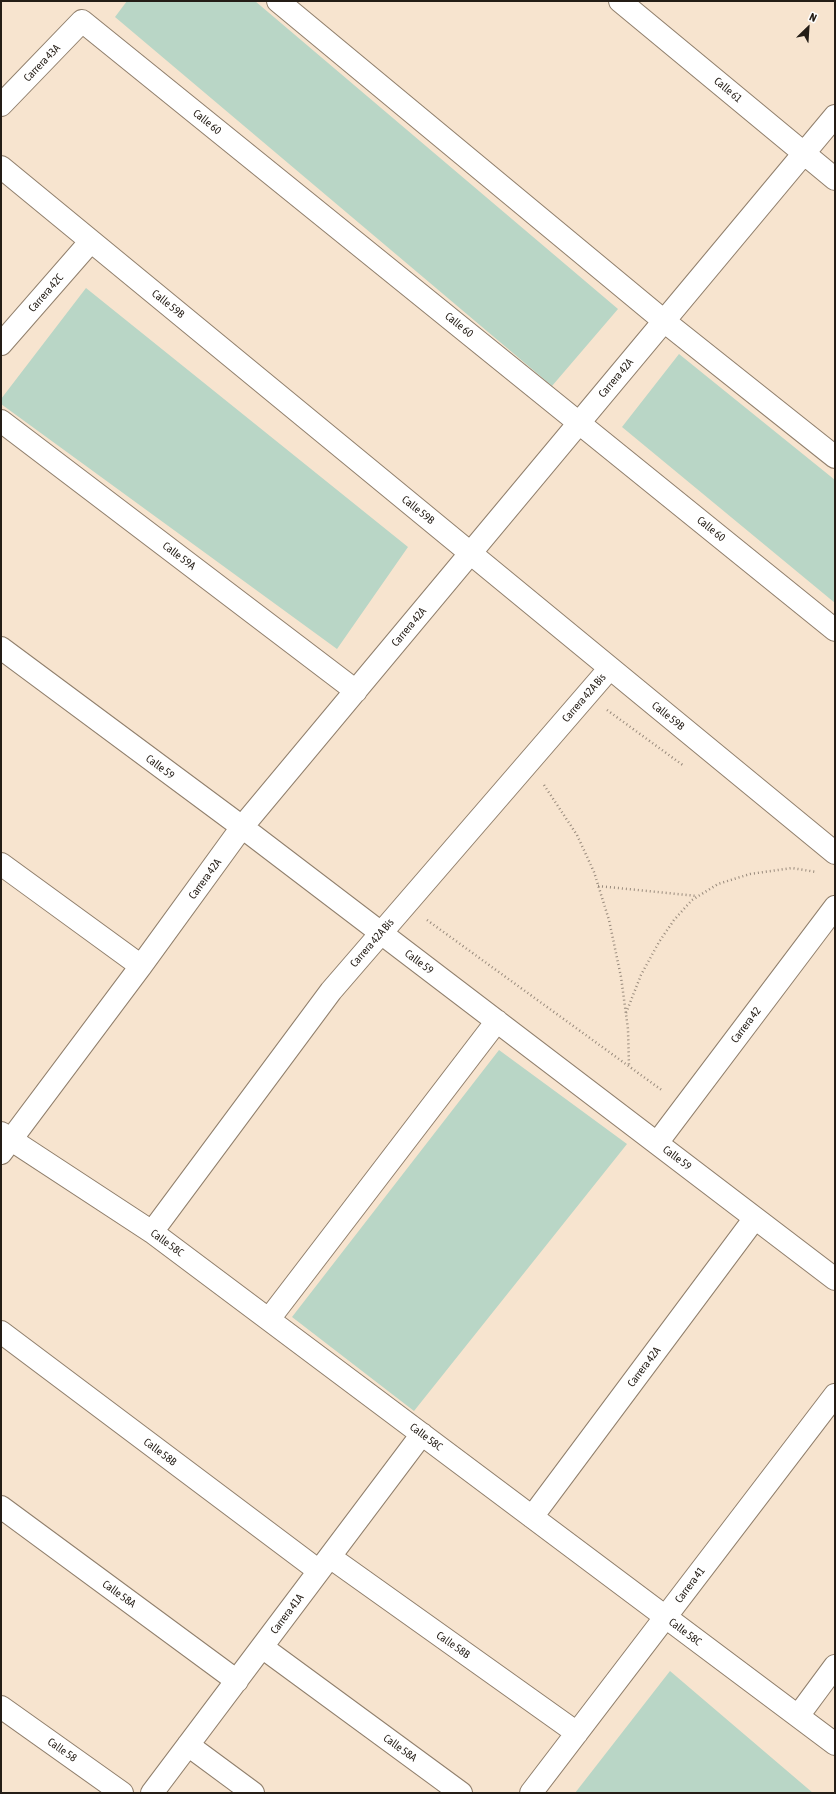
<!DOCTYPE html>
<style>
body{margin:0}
#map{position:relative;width:836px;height:1794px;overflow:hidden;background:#f7e4cf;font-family:"Asap Condensed",sans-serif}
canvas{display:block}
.frame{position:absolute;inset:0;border:2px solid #241d16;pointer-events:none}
.north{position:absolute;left:788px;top:8px;width:40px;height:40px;-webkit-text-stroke:3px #fff;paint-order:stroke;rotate:25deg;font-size:11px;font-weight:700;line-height:16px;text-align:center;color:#241d16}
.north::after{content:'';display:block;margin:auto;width:14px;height:18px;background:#241d16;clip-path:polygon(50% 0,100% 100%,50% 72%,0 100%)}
</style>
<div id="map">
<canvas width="836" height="1794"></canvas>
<div class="frame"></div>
<div class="north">N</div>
</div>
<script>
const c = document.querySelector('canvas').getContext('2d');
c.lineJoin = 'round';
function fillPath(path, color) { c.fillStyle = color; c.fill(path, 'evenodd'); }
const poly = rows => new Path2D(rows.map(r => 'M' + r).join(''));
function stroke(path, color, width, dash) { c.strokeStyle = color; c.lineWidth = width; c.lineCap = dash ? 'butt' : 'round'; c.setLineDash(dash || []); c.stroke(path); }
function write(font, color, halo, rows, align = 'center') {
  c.font = font + ' "Asap Condensed",sans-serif'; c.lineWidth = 4; c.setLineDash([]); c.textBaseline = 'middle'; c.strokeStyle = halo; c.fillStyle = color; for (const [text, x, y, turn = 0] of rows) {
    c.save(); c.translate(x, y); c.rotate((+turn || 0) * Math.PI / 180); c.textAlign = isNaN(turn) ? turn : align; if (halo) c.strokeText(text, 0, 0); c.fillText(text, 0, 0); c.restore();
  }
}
const green = poly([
 [127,1,255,1,618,309,552,386,115,17],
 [86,288,408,547,337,649,1,404,1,399],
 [679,354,835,480,835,603,622,427],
 [499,1050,627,1144,414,1411,292,1317],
 [670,1671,813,1793,575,1793]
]);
const path = poly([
 [607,710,684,766],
 [544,785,577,835,594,872,609,920,621,977,628,1029,629,1066],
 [598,886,697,896],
 [427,920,663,1091],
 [626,1013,641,975,659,942,674,920,692,900,718,884,750,874,792,868,816,872]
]);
const minor = poly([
 [278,1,664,321,835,457],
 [620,1,835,179],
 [1,105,82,21,835,630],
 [1,167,835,853],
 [1,344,91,241],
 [1,421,356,691],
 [1,648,242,827,835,1279],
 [1,864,141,966],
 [1,1133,152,1232,835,1744],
 [657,1143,835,907],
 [1,1153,141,966,242,827,835,116],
 [152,1232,331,991,610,668],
 [269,1319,497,1021],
 [1,1332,319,1571],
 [1,1507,237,1681],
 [532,1517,755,1218],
 [330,1557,577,1733],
 [262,1647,461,1793],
 [1,1707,122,1793],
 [798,1716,835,1666],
 [188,1745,253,1793],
 [152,1793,422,1434],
 [531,1793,835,1395]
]);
const streetNames = [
 ["Carrera 43A",42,63,-46],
 ["Calle 61",728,90,40],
 ["Calle 60",207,122,39],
 ["Carrera 42C",46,293,-49],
 ["Calle 59B",168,304,39],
 ["Calle 60",459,325,39],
 ["Carrera 42A",616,378,-50],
 ["Calle 59B",418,510,39],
 ["Calle 60",711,529,39],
 ["Calle 59A",179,556,37],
 ["Carrera 42A",409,627,-50],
 ["Carrera 42A Bis",584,698,-49],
 ["Calle 59B",668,716,39],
 ["Calle 59",160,767,37],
 ["Carrera 42A",205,879,-54],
 ["Carrera 42A Bis",372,943,-49],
 ["Calle 59",419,962,37],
 ["Carrera 42",746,1025,-53],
 ["Calle 59",677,1158,37],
 ["Calle 58C",167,1243,36],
 ["Carrera 42A",644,1367,-53],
 ["Calle 58C",426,1437,37],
 ["Calle 58B",160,1452,37],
 ["Carrera 41",690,1585,-53],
 ["Calle 58A",119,1594,36],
 ["Carrera 41A",287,1614,-53],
 ["Calle 58C",685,1632,37],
 ["Calle 58B",453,1645,35],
 ["Calle 58A",400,1748,36],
 ["Calle 58",62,1750,35]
];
fillPath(green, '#b9d6c6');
stroke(minor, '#907f6c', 24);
stroke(path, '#988a7c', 2.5, [1, 3]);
stroke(minor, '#fff', 22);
write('11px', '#241d16', '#fff', streetNames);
</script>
